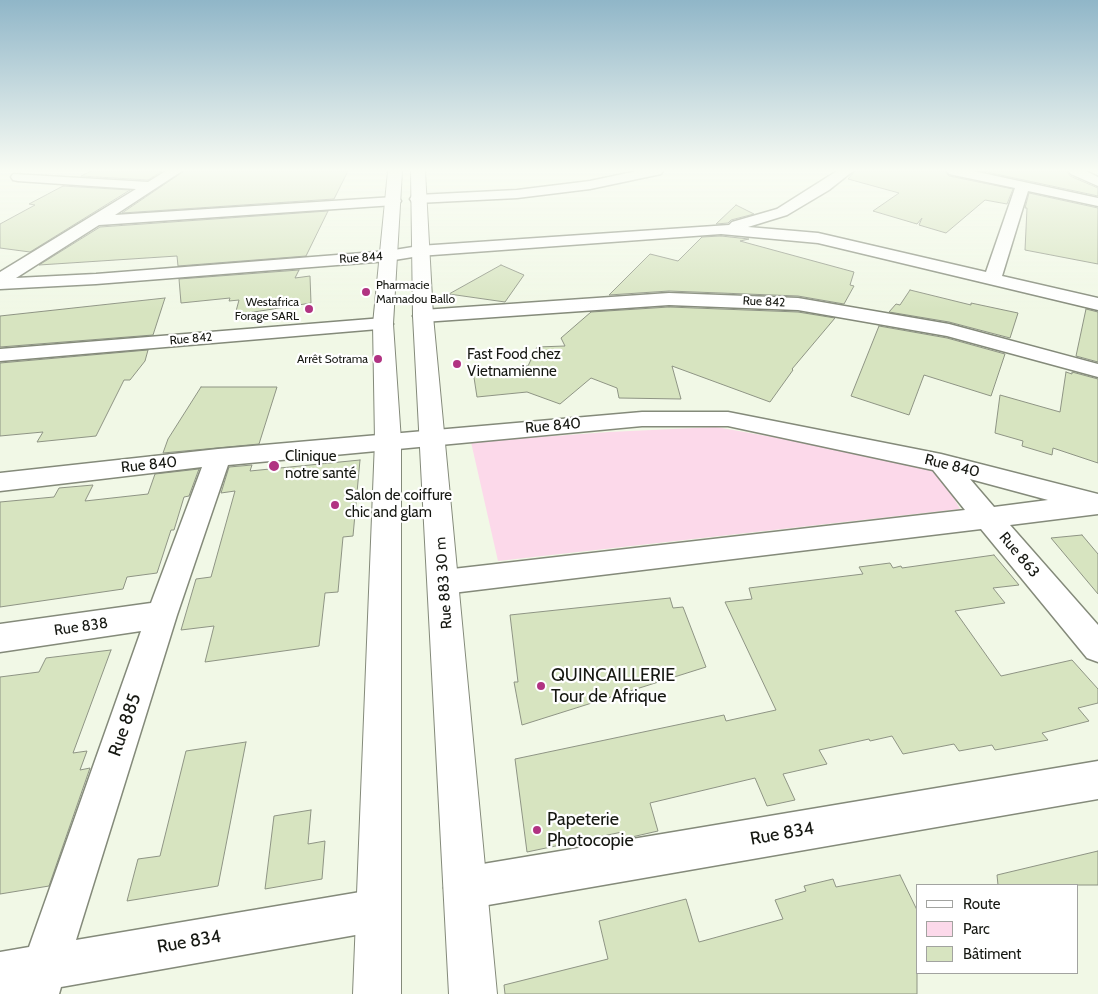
<!DOCTYPE html>
<meta charset="utf-8">
<style>
body{margin:0}
#map{position:relative;width:1098px;height:994px;overflow:hidden;background:#f1f8e6;font-family:Cabin,sans-serif}
canvas{display:block}
.legend{position:absolute;left:916px;top:884px;width:162px;height:90px;box-sizing:border-box;background:#fff;border:1px solid #a2a3a0;margin:0;padding:6px 9px;list-style:none;font-size:15px;color:#161812}
.legend li{display:flex;align-items:center;gap:10px;height:25px}
.legend b{width:25px;border:1px solid #a2a3a0}
</style>
<div id="map">
<canvas width="1098" height="994"></canvas>
<ul class="legend">
<li><b style="height:6px;background:#fff"></b>Route</li>
<li><b style="height:14px;background:#fcd9ea"></b>Parc</li>
<li><b style="height:14px;background:#d7e4c0"></b>Bâtiment</li>
</ul>
</div>
<script>
const c = document.querySelector('canvas').getContext('2d');
c.lineJoin = 'round';
function fillPath(path, color) { c.fillStyle = color; c.fill(path, 'evenodd'); }
const poly = rows => new Path2D(rows.map(r => 'M' + r).join(''));
function stroke(path, color, width, dash) { c.strokeStyle = color; c.lineWidth = width; c.lineCap = dash ? 'butt' : 'round'; c.setLineDash(dash || []); c.stroke(path); }
function write(font, color, halo, rows, align = 'center') {
  c.font = font + ' Cabin,sans-serif'; c.lineWidth = 4.5; c.setLineDash([]); c.textBaseline = 'middle'; c.strokeStyle = halo; c.fillStyle = color; for (const [text, x, y, turn = 0] of rows) {
    c.save(); c.translate(x, y); c.rotate((+turn || 0) * Math.PI / 180); c.textAlign = isNaN(turn) ? turn : align; if (halo) c.strokeText(text, 0, 0); c.fillText(text, 0, 0); c.restore();
  }
}
const green = poly([
 [716,427,936,466,960,509,498,561,471,442,609,432]
]);
const building = poly([
 [91,171,162,171,148,180,81,176,91,171],
 [184,171,348,171,334,199,122,213,184,171],
 [855,171,945,171,949,176,1013,189,1007,204,985,200,946,233,919,225,922,218,917,224,873,211,899,193,848,179,855,171],
 [982,171,1067,171,1070,176,1098,188,1098,196,982,171],
 [63,186,130,190,30,252,0,248,0,224,35,205,29,204,63,186],
 [1029,193,1098,208,1098,264,1025,250,1027,208,1025,208,1029,193],
 [736,205,754,214,731,220,728,223,716,224,736,205],
 [328,211,306,256,178,266,177,256,39,265,100,227,328,211],
 [721,236,749,239,740,241,854,272,850,285,854,286,844,304,798,296,669,291,609,295,650,254,678,261,702,237,721,236],
 [501,265,524,275,505,302,449,294,501,265],
 [299,270,295,278,310,276,311,303,235,315,239,300,229,301,230,298,181,303,179,279,299,270],
 [910,290,971,305,971,303,1018,313,1010,338,949,322,889,312,896,304,900,305,910,290],
 [165,298,153,335,0,347,0,316,165,298],
 [669,307,798,312,835,318,792,369,793,370,770,402,672,366,681,399,619,398,617,388,591,378,560,404,527,392,477,397,473,371,528,366,537,347,565,346,561,338,591,312,669,307],
 [1086,309,1098,312,1098,362,1076,356,1086,309],
 [879,326,947,338,1005,354,991,396,924,375,909,415,851,396,879,326],
 [148,350,145,361,130,380,124,380,96,436,37,442,43,432,0,436,0,363,148,350],
 [1066,372,1072,374,1072,372,1098,379,1098,463,1053,448,1052,455,1022,446,1023,441,995,433,1000,395,1060,412,1066,372],
 [201,387,277,387,259,444,163,453,168,439,201,387],
 [360,460,353,536,343,537,338,592,325,593,319,646,205,662,214,626,181,630,196,579,211,577,235,491,221,493,229,467,252,465,250,471,360,460],
 [199,469,189,496,184,497,174,530,171,530,157,573,127,577,123,589,0,607,0,502,54,497,59,488,93,485,85,501,148,494,155,474,199,469],
 [1082,535,1098,554,1098,594,1051,538,1082,535],
 [994,555,1019,585,993,588,1005,603,955,611,1001,676,1072,660,1098,689,1098,703,1078,708,1089,721,1042,733,1048,740,995,750,992,745,959,751,954,744,903,754,892,736,870,741,869,739,819,750,827,764,783,774,795,800,767,806,755,778,650,803,658,831,623,839,622,832,527,852,515,759,724,715,726,721,776,710,725,602,752,599,749,588,863,574,859,567,890,563,893,568,901,566,902,568,994,555],
 [670,598,673,608,683,607,706,667,522,725,514,682,518,682,510,615,670,598],
 [111,650,73,753,87,751,80,770,90,768,49,886,0,894,0,677,39,672,46,658,111,650],
 [246,742,218,886,127,901,138,859,160,856,186,751,246,742],
 [311,810,308,844,325,841,322,879,265,889,274,816,311,810],
 [1098,851,1098,885,998,885,997,875,1098,851],
 [900,875,917,910,917,994,505,994,504,985,608,959,599,921,686,899,699,942,783,919,775,900,806,891,804,886,833,879,836,887,900,875]
]);
const minor = poly([
 [166,171,182,171,115,215,394,197,399,198,401,201,399,204,394,205,99,225,16,278,96,274,388,251,419,246,729,225,732,222,777,209,837,171,853,171,829,190,787,215,748,227,818,233,986,272,1015,188,949,174,947,171,973,171,1098,198,1098,206,1028,191,1002,276,1098,298,1098,310,818,243,721,234,419,256,388,261,96,284,0,289,0,272,136,189,18,181,13,180,11,177,13,174,148,182,166,171],
 [637,171,663,171,661,174,590,189,517,198,417,203,412,202,410,199,412,196,417,195,517,190,590,181,637,171],
 [1069,171,1086,171,1098,177,1098,186,1071,174,1069,171],
 [669,293,798,298,949,324,1098,364,1098,377,947,336,798,310,669,305,423,322,416,320,413,316,416,312,423,310,669,293],
 [383,318,390,320,393,324,390,328,0,361,0,349,383,318],
 [642,412,728,412,941,454,1098,494,1098,514,1010,525,1098,625,1098,662,1087,658,981,529,444,594,434,591,429,582,434,573,444,570,965,510,933,470,728,426,642,426,228,465,177,615,76,940,378,889,393,895,399,910,393,925,378,931,61,987,59,994,0,994,0,952,29,947,141,631,0,652,0,624,151,603,202,467,0,491,0,473,218,449,642,412],
 [970,479,1048,500,994,507,970,479],
 [1098,761,1098,799,465,909,450,903,444,888,450,873,465,867,1098,761]
]);
const primary = poly([
 [388,171,402,171,393,324,401,441,401,994,353,994,375,441,373,324,388,171],
 [411,171,425,171,433,316,497,994,449,994,413,316,411,171]
]);
const markers = [
 [366,292,5,"#b13382"],
 [309,309,5,"#b13382"],
 [378,359,5,"#b13382"],
 [457,364,5,"#b13382"],
 [274,466,6,"#b13382"],
 [335,505,5,"#b13382"],
 [541,686,5,"#b13382"],
 [537,830,5,"#b13382"]
];
const farStreetnames = [
 ["Rue 844",361,258,-4],
 ["Rue 842",764,302,3],
 ["Rue 842",191,339,-5]
];
const farPoinames = [
 ["Pharmacie",376,285,"left"],
 ["Mamadou Ballo",376,299,"left"],
 ["Westafrica",299,302],
 ["Forage SARL",299,316],
 ["Arrêt Sotrama",368,359]
];
const poiNames = [
 ["Fast Food chez",467,355],
 ["Vietnamienne",467,372],
 ["Clinique",285,457],
 ["notre santé",285,474],
 ["Salon de coiffure",345,496],
 ["chic and glam",345,513]
];
const streetNames = [
 ["Rue 840",553,426,-5],
 ["Rue 840",149,465,-6],
 ["Rue 840",952,466,14],
 ["Rue 863",1019,555,50],
 ["Rue 883 30 m",444,583,-94],
 ["Rue 838",81,627,-8]
];
const nearPoinames = [
 ["QUINCAILLERIE",551,676],
 ["Tour de Afrique",551,697],
 ["Papeterie",547,820],
 ["Photocopie",547,841]
];
const nearStreetnames = [
 ["Rue 885",125,725,-71],
 ["Rue 834",782,834,-10],
 ["Rue 834",189,942,-10]
];
fillPath(green, '#fcd9ea');
fillPath(building, '#d7e4c0');
stroke(building, '#8e9484', 1);
stroke(minor, '#848a7a', 3);
stroke(primary, '#848a7a', 2);
fillPath(minor, '#fff');
fillPath(primary, '#fff');
const sky = c.createLinearGradient(0, 0, 0, 310);
sky.addColorStop(0, '#90b6c8');
sky.addColorStop(0.55, '#f9fcf4');
sky.addColorStop(1, '#f9fcf400');
c.fillStyle = sky;
c.fillRect(0, 0, 1098, 310);
for (const [x, y, r, color] of markers) { const dot = new Path2D(); dot.arc(x, y, r, 0, 2 * Math.PI); c.fillStyle = color; c.fill(dot); stroke(dot, '#fff', 2); }
write('12px', '#161812', '#fff', farStreetnames);
write('12px', '#161812', '#fff', farPoinames, 'right');
write('15px', '#161812', '#fff', poiNames, 'left');
write('15px', '#161812', '#fff', streetNames);
write('18px', '#161812', '#fff', nearPoinames, 'left');
write('18px', '#161812', '#fff', nearStreetnames);
</script>
